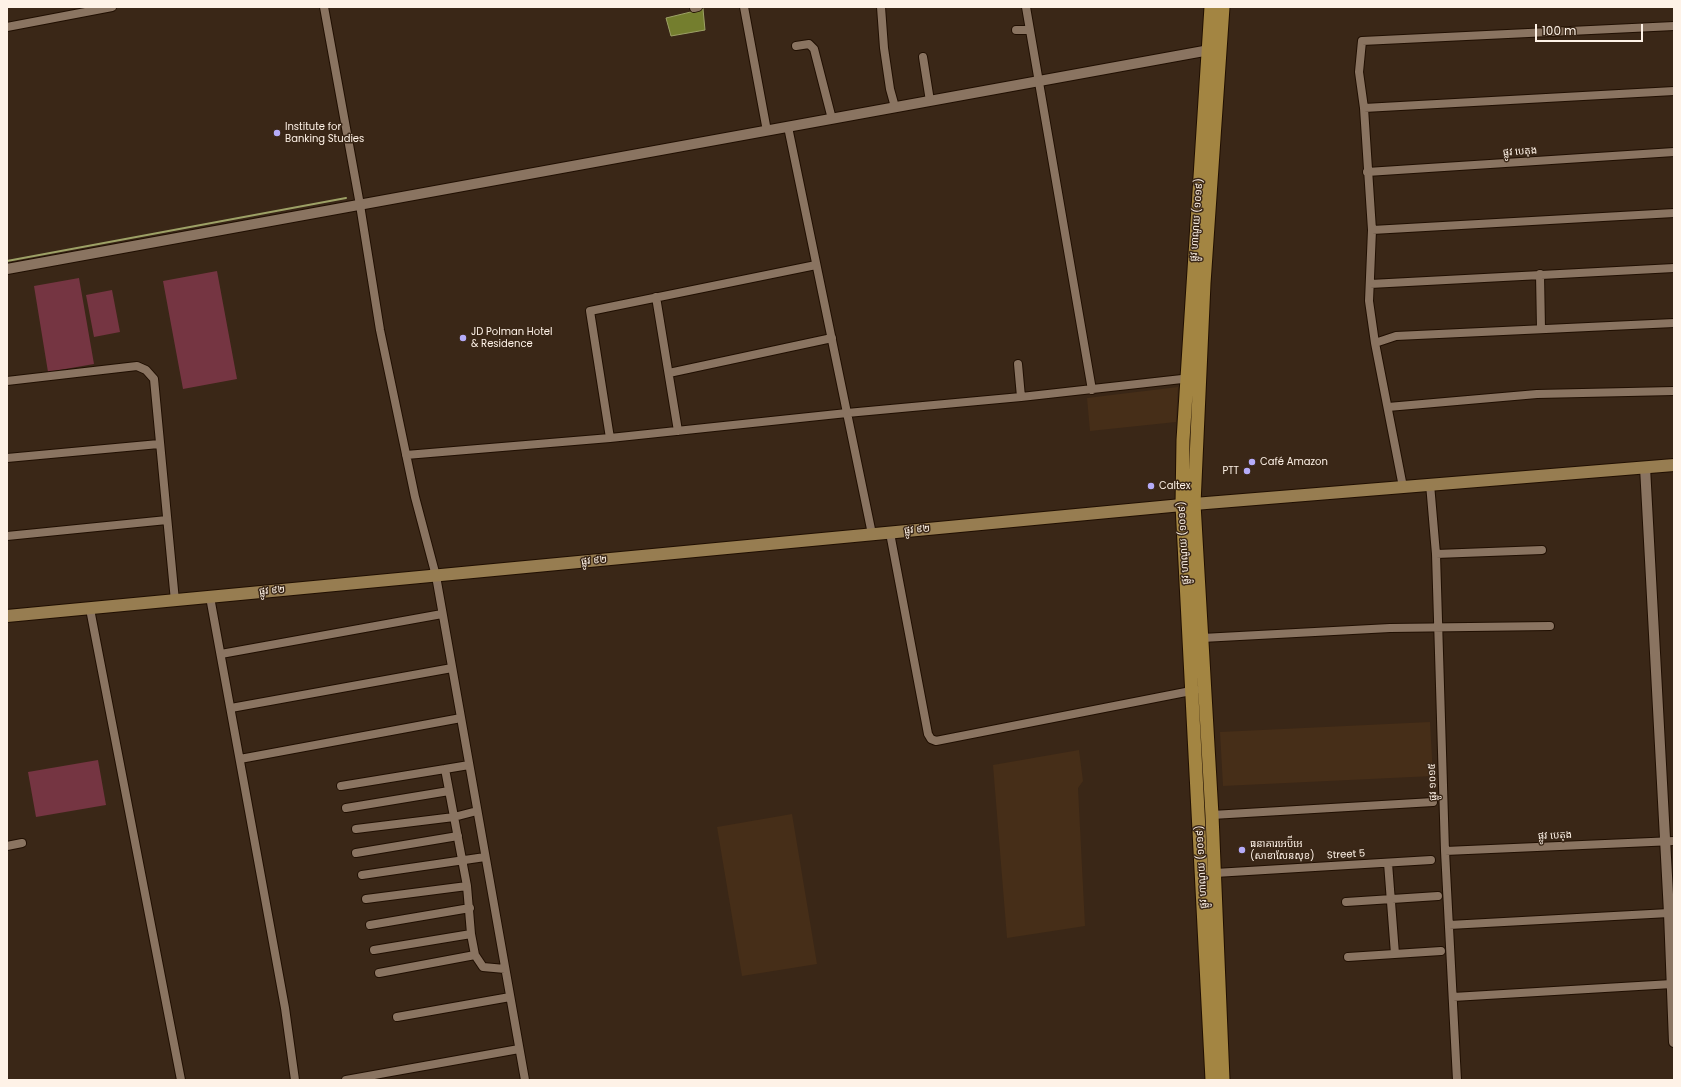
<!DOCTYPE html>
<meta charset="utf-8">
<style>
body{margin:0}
#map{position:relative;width:1681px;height:1087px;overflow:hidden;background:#3a2717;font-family:Poppins,sans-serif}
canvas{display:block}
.frame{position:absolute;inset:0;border:8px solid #fef2e7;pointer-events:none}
.scale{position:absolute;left:1535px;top:24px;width:108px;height:18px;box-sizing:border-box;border:2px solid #fef2e7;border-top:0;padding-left:5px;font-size:12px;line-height:14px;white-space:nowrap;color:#fef2e7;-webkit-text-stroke:3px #3a2717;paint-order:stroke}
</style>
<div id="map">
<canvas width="1681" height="1087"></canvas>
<div class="frame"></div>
<div class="scale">100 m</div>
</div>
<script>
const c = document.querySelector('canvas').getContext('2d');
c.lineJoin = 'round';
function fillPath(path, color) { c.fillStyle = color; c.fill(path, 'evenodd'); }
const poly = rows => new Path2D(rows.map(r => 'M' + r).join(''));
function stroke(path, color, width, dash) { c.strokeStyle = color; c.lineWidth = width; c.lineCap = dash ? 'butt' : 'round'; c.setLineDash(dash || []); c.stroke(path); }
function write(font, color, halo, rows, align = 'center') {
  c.font = font + ' Poppins,"Noto Sans Khmer",sans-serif'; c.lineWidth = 3; c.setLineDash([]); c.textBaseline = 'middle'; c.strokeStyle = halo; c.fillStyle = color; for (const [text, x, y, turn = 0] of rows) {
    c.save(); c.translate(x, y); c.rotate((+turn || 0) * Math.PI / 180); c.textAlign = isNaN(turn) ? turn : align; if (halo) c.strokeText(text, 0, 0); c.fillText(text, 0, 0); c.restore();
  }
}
const built = poly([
 [1178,387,1176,422,1090,431,1087,398],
 [1430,722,1433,776,1223,786,1220,732],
 [1079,750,1083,781,1078,788,1085,926,1007,938,993,765],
 [792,814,817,964,742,976,717,827]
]);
const green = poly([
 [217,271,237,379,183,389,163,281],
 [79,278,94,364,48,372,34,286],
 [112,290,120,332,94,337,86,295],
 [98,760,106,805,36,817,28,772]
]);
const water = poly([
 [703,9,705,30,671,36,666,18,703,9]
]);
const stream = poly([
 [7,261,346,198]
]);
const minor = poly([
 [324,7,360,205,380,330,415,497,436,576,525,1080],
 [744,7,767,131],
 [881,7,884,48,890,89,895,107],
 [1026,7,1092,390],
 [694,8,698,7],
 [7,27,112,7],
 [1016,30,1030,30],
 [796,46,809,44,814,49,832,119],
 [923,57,930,101],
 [1364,108,1674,91],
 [788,127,872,534],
 [1367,172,1674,152],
 [1372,230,1674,213],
 [1540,274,1541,329],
 [1370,284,1674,268],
 [656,297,678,431],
 [1375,343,1396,336,1674,323],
 [1018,364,1021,397],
 [669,373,832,338],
 [7,381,137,366,146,370,154,379,175,601],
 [1388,407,1537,394,1674,391],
 [610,438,590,311,816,265],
 [406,455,610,438,847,413,1021,397,1191,378],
 [7,458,159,444],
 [1430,484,1436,554,1445,851,1457,1080],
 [1403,487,1375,343,1369,301,1372,230,1364,108,1359,72,1362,41,1674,26],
 [890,533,928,734,931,739,936,741,1196,690],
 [7,536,167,520],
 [1436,554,1542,550],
 [210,597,285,1008,295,1080],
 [90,609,181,1080],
 [1202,638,1390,628,1550,626],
 [221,654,442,614],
 [231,708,452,668],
 [240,759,461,718],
 [445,769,469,765],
 [341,786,445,769,467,886,471,934,475,955,483,967,505,969],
 [346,808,449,791],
 [1212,815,1433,802],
 [356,829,454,817,477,811],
 [7,846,22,843],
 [1445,851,1674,841],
 [356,853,458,836],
 [1388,863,1395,954],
 [1215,873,1431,860],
 [362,875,485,857],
 [366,899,467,886],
 [1346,902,1438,896],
 [370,925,470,908],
 [1449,925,1669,913],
 [374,950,471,934],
 [1348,957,1441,951],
 [379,973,475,955],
 [1453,997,1672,984],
 [397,1017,510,997],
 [346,1080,519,1049]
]);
const tertiary = poly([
 [7,269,1215,49],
 [1645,467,1669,913,1674,1042]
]);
const secondary = poly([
 [1194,504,1674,465],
 [7,616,1182,505]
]);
const primary = poly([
 [1211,7,1183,440,1182,505,1212,1080],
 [1223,1080,1212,815,1194,504,1204,283,1223,7]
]);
const markers = [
 [277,133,4,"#b5acf9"],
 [463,338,4,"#b5acf9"],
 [1252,462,4,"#b5acf9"],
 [1247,471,4,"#b5acf9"],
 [1151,486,4,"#b5acf9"],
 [1242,850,4,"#b5acf9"]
];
const poiNames = [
 ["Institute for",285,127],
 ["Banking Studies",285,139],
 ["JD Polman Hotel",471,332],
 ["& Residence",471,344],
 ["Café Amazon",1260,462],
 ["PTT",1239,471,"right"],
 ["Caltex",1159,486],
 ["ធនាគារអេប៊ីអេ",1250,844],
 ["(សាខាសែនសុខ)",1250,856]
];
const streetNames = [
 ["ផ្លូវ បេតុង",1520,152,-4],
 ["ផ្លូវ ហាណូយ (១០១៩)",1197,220,-86],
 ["ផ្លូវ ៩២",917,530,-5],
 ["ផ្លូវ ហាណូយ (១០១៩)",1184,543,-93],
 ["ផ្លូវ ៩២",594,561,-5],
 ["ផ្លូវ ៩២",272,591,-5],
 ["ផ្លូវ ១០១៥",1433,782,-92],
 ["ផ្លូវ បេតុង",1555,836,-2],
 ["Street 5",1346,855,-3],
 ["ផ្លូវ ហាណូយ (១០១៩)",1202,867,-93]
];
fillPath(built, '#462e18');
fillPath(green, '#753542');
fillPath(water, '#747e2e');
stroke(water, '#9da166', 1);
stroke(stream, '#9da166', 2);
stroke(minor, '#200f02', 10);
stroke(tertiary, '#200f02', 12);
stroke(secondary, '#200f02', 14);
stroke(primary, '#200f02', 15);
stroke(minor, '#8a7461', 8);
stroke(tertiary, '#8a7461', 10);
stroke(secondary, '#977d51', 12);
stroke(primary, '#a38542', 13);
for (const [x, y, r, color] of markers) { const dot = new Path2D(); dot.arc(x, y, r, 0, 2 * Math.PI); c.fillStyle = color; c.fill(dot); stroke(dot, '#3a2717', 1.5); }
write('10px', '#fef2e7', '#3a2717', poiNames, 'left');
write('10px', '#fef2e7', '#3a2717', streetNames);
</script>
